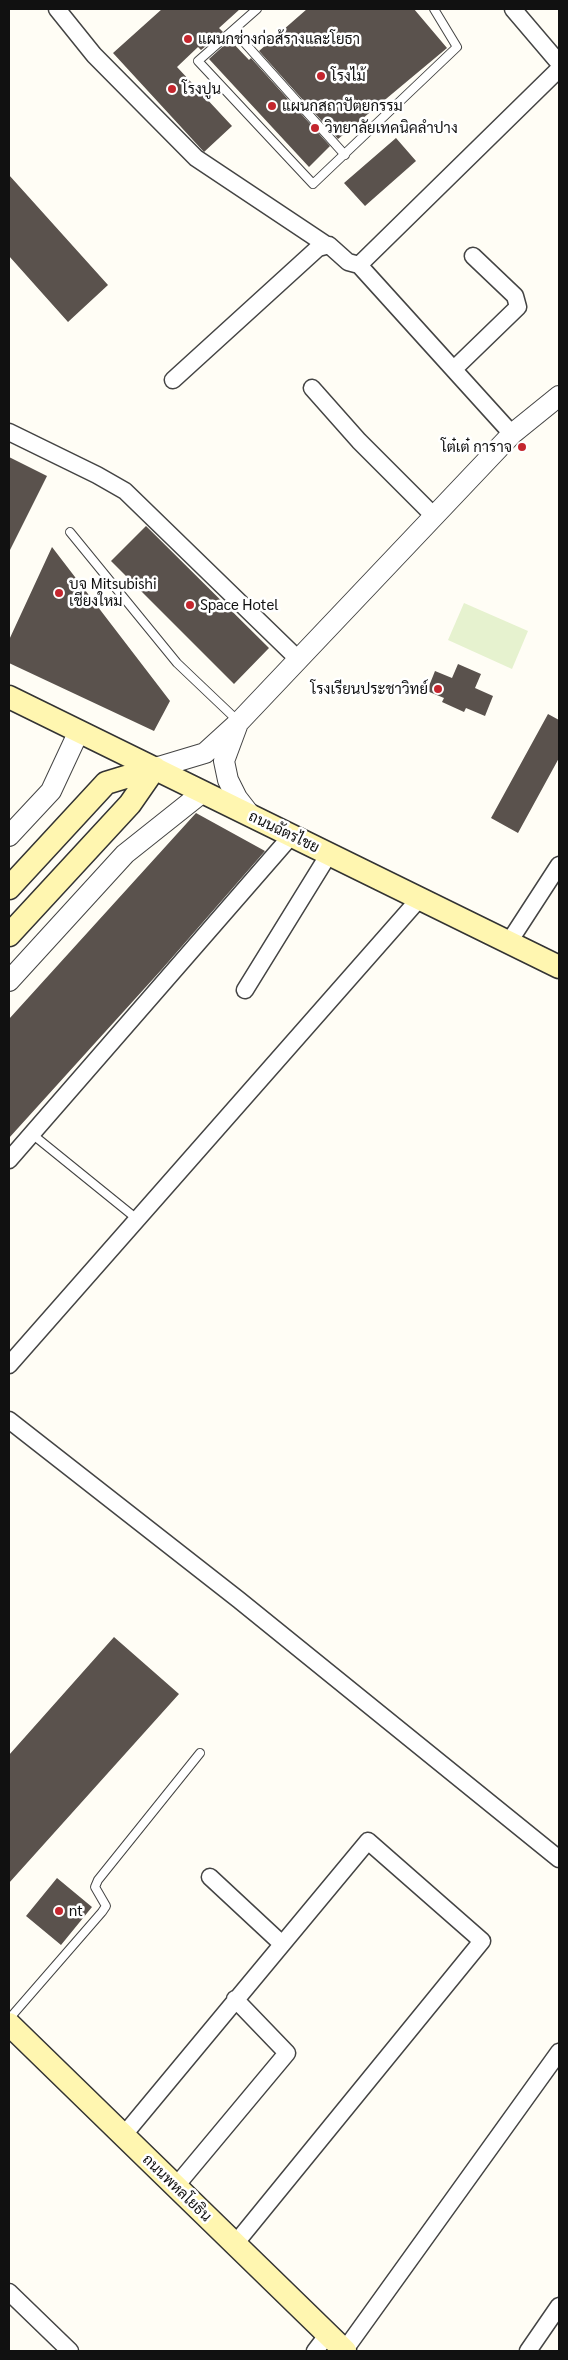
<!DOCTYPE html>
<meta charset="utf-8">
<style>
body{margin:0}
#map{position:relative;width:568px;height:2360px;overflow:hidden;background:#fffdf5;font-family:Georgia,serif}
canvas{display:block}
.frame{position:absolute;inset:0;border:10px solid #111;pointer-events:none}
</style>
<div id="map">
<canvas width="568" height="2360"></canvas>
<div class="frame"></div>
</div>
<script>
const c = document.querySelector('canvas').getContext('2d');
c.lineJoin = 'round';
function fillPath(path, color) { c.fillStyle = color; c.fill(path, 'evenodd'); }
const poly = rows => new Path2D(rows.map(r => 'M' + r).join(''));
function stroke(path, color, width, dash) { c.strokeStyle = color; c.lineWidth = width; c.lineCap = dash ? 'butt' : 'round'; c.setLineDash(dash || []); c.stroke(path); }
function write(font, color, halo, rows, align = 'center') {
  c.font = font + ' Georgia,Sarabun,serif'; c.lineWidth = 5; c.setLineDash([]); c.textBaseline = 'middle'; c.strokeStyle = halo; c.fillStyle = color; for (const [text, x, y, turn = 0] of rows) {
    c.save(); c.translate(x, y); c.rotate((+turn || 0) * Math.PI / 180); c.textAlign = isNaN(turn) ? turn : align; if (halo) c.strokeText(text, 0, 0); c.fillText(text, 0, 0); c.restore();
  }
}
const pitch = poly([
 [464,603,528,631,512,669,448,640]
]);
const building = poly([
 [162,9,240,9,219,28,223,32,201,50,198,47,177,67,232,126,204,152,113,53],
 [307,9,414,9,447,48,338,139,259,51],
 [230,40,249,60,251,58,330,146,309,167,209,59],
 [396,138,416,161,365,206,344,183],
 [9,175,108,285,68,322,9,256],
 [9,457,47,476,9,552],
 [146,526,269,648,234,684,111,561],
 [52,547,170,701,154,731,9,663,9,640],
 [458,664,481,674,475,688,493,696,485,716,466,708,464,712,442,702,444,698,427,691,435,671,452,678],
 [548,714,559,720,559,758,518,833,491,818],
 [196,813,265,851,163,968,9,1138,9,1019],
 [114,1637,179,1694,9,1883,9,1755],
 [57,1878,92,1907,61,1945,26,1916]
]);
const service = poly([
 [257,9,198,61,313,184,457,47,434,9],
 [234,31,345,155],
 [70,532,177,663,238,721],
 [32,1134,137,1219],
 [9,2019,102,1912,106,1906,95,1887,98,1880,200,1753]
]);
const minor = poly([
 [57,9,94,55,196,158,325,244],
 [513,9,559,63],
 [454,369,518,307,515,296,473,256],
 [173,380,318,248,329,245,348,262,359,265],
 [312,388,359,441,433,515],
 [9,432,97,475,125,491,298,659],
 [512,434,359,265,559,69],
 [509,942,559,865],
 [245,990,329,854],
 [9,1160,292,835],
 [9,1365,420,898],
 [9,1420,239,1600,559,1859],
 [210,1877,282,1944],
 [123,2136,368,1841,482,1941,235,2244],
 [176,2186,287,2053,235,1999],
 [9,2292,70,2351],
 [315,2351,328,2334],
 [344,2351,559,2052],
 [528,2351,559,2306]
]);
const tertiary = poly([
 [237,726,224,761,228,780,237,798,251,816],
 [155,768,205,753,239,722,512,434,559,396],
 [9,836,51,791,79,731],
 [9,981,125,854,203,792]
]);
const secondary = poly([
 [9,697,559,967],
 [9,888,106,783,155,768],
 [9,935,130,804,155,768],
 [9,2024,345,2351]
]);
const markers = [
 [188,39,5,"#c4262e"],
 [321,76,5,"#c4262e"],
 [172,89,5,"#c4262e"],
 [272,106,5,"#c4262e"],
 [315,128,5,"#c4262e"],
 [522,447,5,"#c4262e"],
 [59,593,5,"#c4262e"],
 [190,605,5,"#c4262e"],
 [438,689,5,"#c4262e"],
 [59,1911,5,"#c4262e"]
];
const poiNames = [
 ["แผนกช่างก่อส้รางและโยธา",198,39],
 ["โรงไม้",331,76],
 ["โรงปูน",182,89],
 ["แผนกสถาปัตยกรรม",282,106],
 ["วิทยาลัยเทคนิคลำปาง",325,128],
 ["โต๋เต๋ การาจ",512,447,"right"],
 ["บจ Mitsubishi",69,584],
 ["เชียงใหม่",69,601],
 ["Space Hotel",200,605],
 ["โรงเรียนประชาวิทย์",428,689,"right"],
 ["nt",69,1911]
];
const streetNames = [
 ["ถนนฉัตรไชย",284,832,26],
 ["ถนนพหลโยธิน",177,2188,44]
];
fillPath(pitch, '#e6f2cf');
fillPath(building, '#5a524d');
stroke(service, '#444', 10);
stroke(minor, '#444', 19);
stroke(tertiary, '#444', 22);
stroke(secondary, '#333', 25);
stroke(service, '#fff', 8);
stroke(minor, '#fff', 16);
stroke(tertiary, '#fff', 20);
stroke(secondary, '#fff6b0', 22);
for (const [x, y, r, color] of markers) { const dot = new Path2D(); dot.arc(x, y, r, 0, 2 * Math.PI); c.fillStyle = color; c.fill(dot); stroke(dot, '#fff', 2); }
write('15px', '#111', '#fff', poiNames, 'left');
write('15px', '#111', '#fff', streetNames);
</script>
